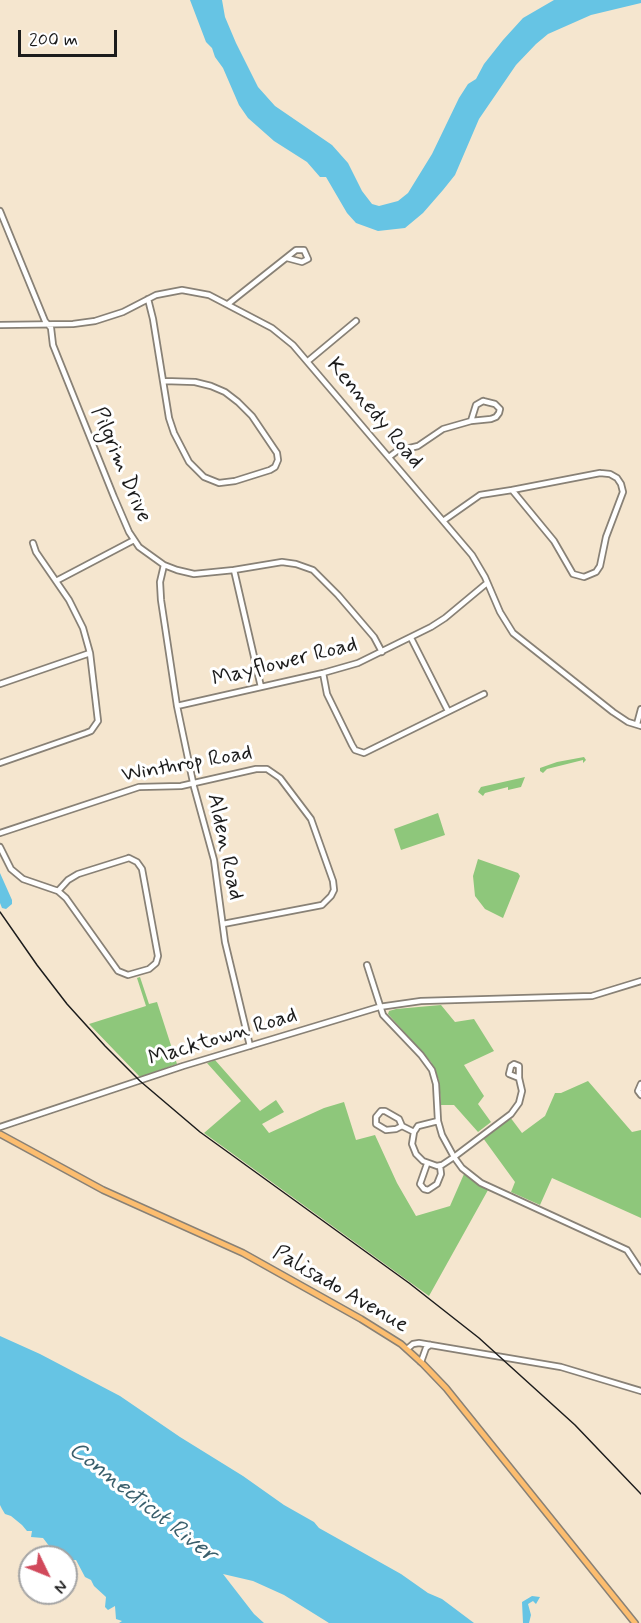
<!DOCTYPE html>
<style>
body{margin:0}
#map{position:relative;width:641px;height:1623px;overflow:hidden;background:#f5e6cf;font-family:Mynerve,sans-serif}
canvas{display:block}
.north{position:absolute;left:18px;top:1545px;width:60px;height:60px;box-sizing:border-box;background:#fff;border:2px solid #a4a4a4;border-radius:50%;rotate:133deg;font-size:16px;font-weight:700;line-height:24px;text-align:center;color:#1c1c1c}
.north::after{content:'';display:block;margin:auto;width:21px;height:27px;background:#d1495b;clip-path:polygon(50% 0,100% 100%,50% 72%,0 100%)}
.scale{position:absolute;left:18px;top:30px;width:99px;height:27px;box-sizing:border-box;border:3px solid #1c1c1c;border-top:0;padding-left:8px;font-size:18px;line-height:21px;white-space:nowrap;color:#1c1c1c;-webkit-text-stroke:4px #fff;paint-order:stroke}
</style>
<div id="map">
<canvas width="641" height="1623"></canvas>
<div class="north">N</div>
<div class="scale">200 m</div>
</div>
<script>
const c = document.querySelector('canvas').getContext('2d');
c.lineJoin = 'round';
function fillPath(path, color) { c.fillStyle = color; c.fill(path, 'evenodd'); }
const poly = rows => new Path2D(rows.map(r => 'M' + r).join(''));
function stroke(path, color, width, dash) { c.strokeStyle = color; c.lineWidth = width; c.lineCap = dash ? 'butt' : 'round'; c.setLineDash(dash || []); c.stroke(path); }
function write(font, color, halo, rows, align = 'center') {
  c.font = font + ' Mynerve,sans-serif'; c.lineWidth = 6; c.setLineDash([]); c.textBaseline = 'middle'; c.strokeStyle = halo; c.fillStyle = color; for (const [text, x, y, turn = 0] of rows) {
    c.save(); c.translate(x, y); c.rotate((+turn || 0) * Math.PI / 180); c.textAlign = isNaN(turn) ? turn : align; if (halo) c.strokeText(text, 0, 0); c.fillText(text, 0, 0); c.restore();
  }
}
const green = poly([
 [584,757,586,760,583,763,583,760,547,769,543,773,540,771,540,768,557,762],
 [525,777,521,787,508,790,508,787,485,793,483,796,478,792,481,787],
 [438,813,445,835,401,850,394,829],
 [478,859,518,873,520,876,503,918,485,909,475,896,473,876],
 [140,977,149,1004,157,1002,177,1064,140,1077,89,1024,146,1006,137,978],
 [441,1005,455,1022,474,1019,494,1051,464,1065,484,1096,478,1104,491,1122,478,1132,454,1105,441,1105,439,1080,431,1062,388,1014,389,1011,396,1009],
 [215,1060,260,1111,276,1100,284,1112,262,1124,269,1133,324,1108,344,1102,356,1140,375,1135,397,1183,416,1216,450,1206,464,1174,488,1190,429,1296,204,1133,241,1101,207,1063],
 [588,1081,632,1132,641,1130,641,1218,552,1178,540,1205,511,1192,515,1182,483,1138,510,1117,522,1133,545,1116,555,1093,561,1093]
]);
const water = poly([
 [190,0,222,0,225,17,236,43,258,87,275,106,332,145,348,163,362,191,372,204,379,206,398,201,408,193,432,154,459,98,468,84,476,79,484,64,503,40,523,18,554,0,641,0,641,3,591,15,548,34,536,44,516,65,479,119,455,175,443,190,423,213,405,228,378,231,356,223,347,213,326,177,320,177,307,162,274,141,248,118,239,105,223,68,215,57,212,48,206,42],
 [0,873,12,900,12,904,6,909,2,908,0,903],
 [0,1336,40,1354,120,1396,180,1437,243,1476,284,1505,314,1522,319,1528,401,1574,428,1593,442,1599,474,1623,329,1623,284,1595,253,1581,223,1574,254,1614,264,1623,119,1623,122,1621,116,1619,115,1606,108,1610,105,1607,106,1597,94,1586,91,1580,85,1577,76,1560,69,1560,57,1551,53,1551,43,1538,31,1537,32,1531,27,1531,22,1525,11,1516,5,1514,2,1509,0,1505],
 [532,1596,540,1597,536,1604,533,1601,528,1604,531,1615,529,1623,523,1623,522,1602]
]);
const minor = poly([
 [0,211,45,321,51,328,53,345,114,497,129,532,139,547,164,565,177,570,194,574,234,570,282,562,296,564,313,570,338,595,374,637,382,652],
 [148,299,153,319,169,418,174,433,189,462,204,477,219,483,235,481,270,470,275,467,278,460,277,453,252,416,238,402,225,392,211,386,195,382,164,381],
 [228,304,296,250,304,250,308,259,302,262,287,258],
 [0,325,73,324,95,321,123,312,156,295,182,290,209,295,272,328,293,345,472,555,485,577,500,612,513,633,613,712,628,722,641,726],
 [308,361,356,321],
 [483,401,495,404,500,409,499,413,496,417,491,419,471,421,476,405,483,401],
 [389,457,397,451,418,446,443,429,471,421],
 [600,473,610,474,617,478,621,484,623,492,606,537,600,566,596,572,584,577,573,574,554,541,512,490,600,473],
 [443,521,480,495,512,490],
 [164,565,160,582,161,600,177,706,194,787,214,860,225,942,250,1046],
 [234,570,261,687],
 [56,581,134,540],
 [411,638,448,711],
 [323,673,327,694,352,745,355,750,364,753,484,694],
 [0,684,90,653],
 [177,706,323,673,358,663,431,627,445,618,487,583],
 [637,724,641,709],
 [0,763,86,733,91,731,98,721,90,653,83,628,69,600,36,552,33,543],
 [0,833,139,787,181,786,256,769,267,769,280,778,311,819,333,881,334,890,331,896,322,905,223,924],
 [0,847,11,869,23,879,58,891],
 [129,858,137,862,142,869,158,956,156,963,149,969,128,975,118,971,66,898,58,891,68,880,78,874,129,858],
 [367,965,383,1015,421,1055,432,1070,436,1084,438,1121,442,1135,454,1157,462,1168,481,1183,627,1250,641,1271],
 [641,1084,638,1091,641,1095],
 [438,1121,418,1126,414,1132,412,1144,416,1154,423,1161,437,1166,442,1165,454,1157,511,1114,519,1103,522,1091,519,1078,519,1066,514,1064,511,1066,509,1074,519,1078],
 [402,1126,396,1129,386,1130,376,1124,376,1117,381,1111,385,1111,399,1119,402,1126,414,1132],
 [0,1127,183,1066,379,1007,421,1001,592,996,641,981],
 [427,1164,420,1184,424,1189,428,1190,437,1184,441,1174,440,1166],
 [407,1349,413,1344,419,1343,561,1367,641,1391],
 [421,1362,426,1348,430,1345]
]);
const major = poly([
 [0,1134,103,1190,243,1253,361,1319,401,1344,423,1364,446,1388,635,1623]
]);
const rail = poly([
 [0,912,37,965,67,1004,105,1046,140,1081,200,1132,409,1283,479,1338,575,1425,641,1494]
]);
const streetNames = [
 ["Kennedy Road",374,414,50],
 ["Pilgrim Drive",120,465,67],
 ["Mayflower Road",285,663,-14],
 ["Winthrop Road",187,765,-10],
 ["Alden Road",224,847,78],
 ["Macktown Road",223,1038,-17],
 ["Palisado Avenue",340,1290,30]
];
const waterNames = [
 ["Connecticut River",142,1503,38]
];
fillPath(green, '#8ec77b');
fillPath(water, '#66c4e4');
stroke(minor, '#888176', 8);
stroke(major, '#888176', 8);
stroke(minor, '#fff', 4.5);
stroke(major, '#fcbd6f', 5);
stroke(rail, '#1c1c1c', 1.5);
write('22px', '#1c1c1c', '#fff', streetNames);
write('italic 24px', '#3a5f6c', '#fff', waterNames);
</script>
